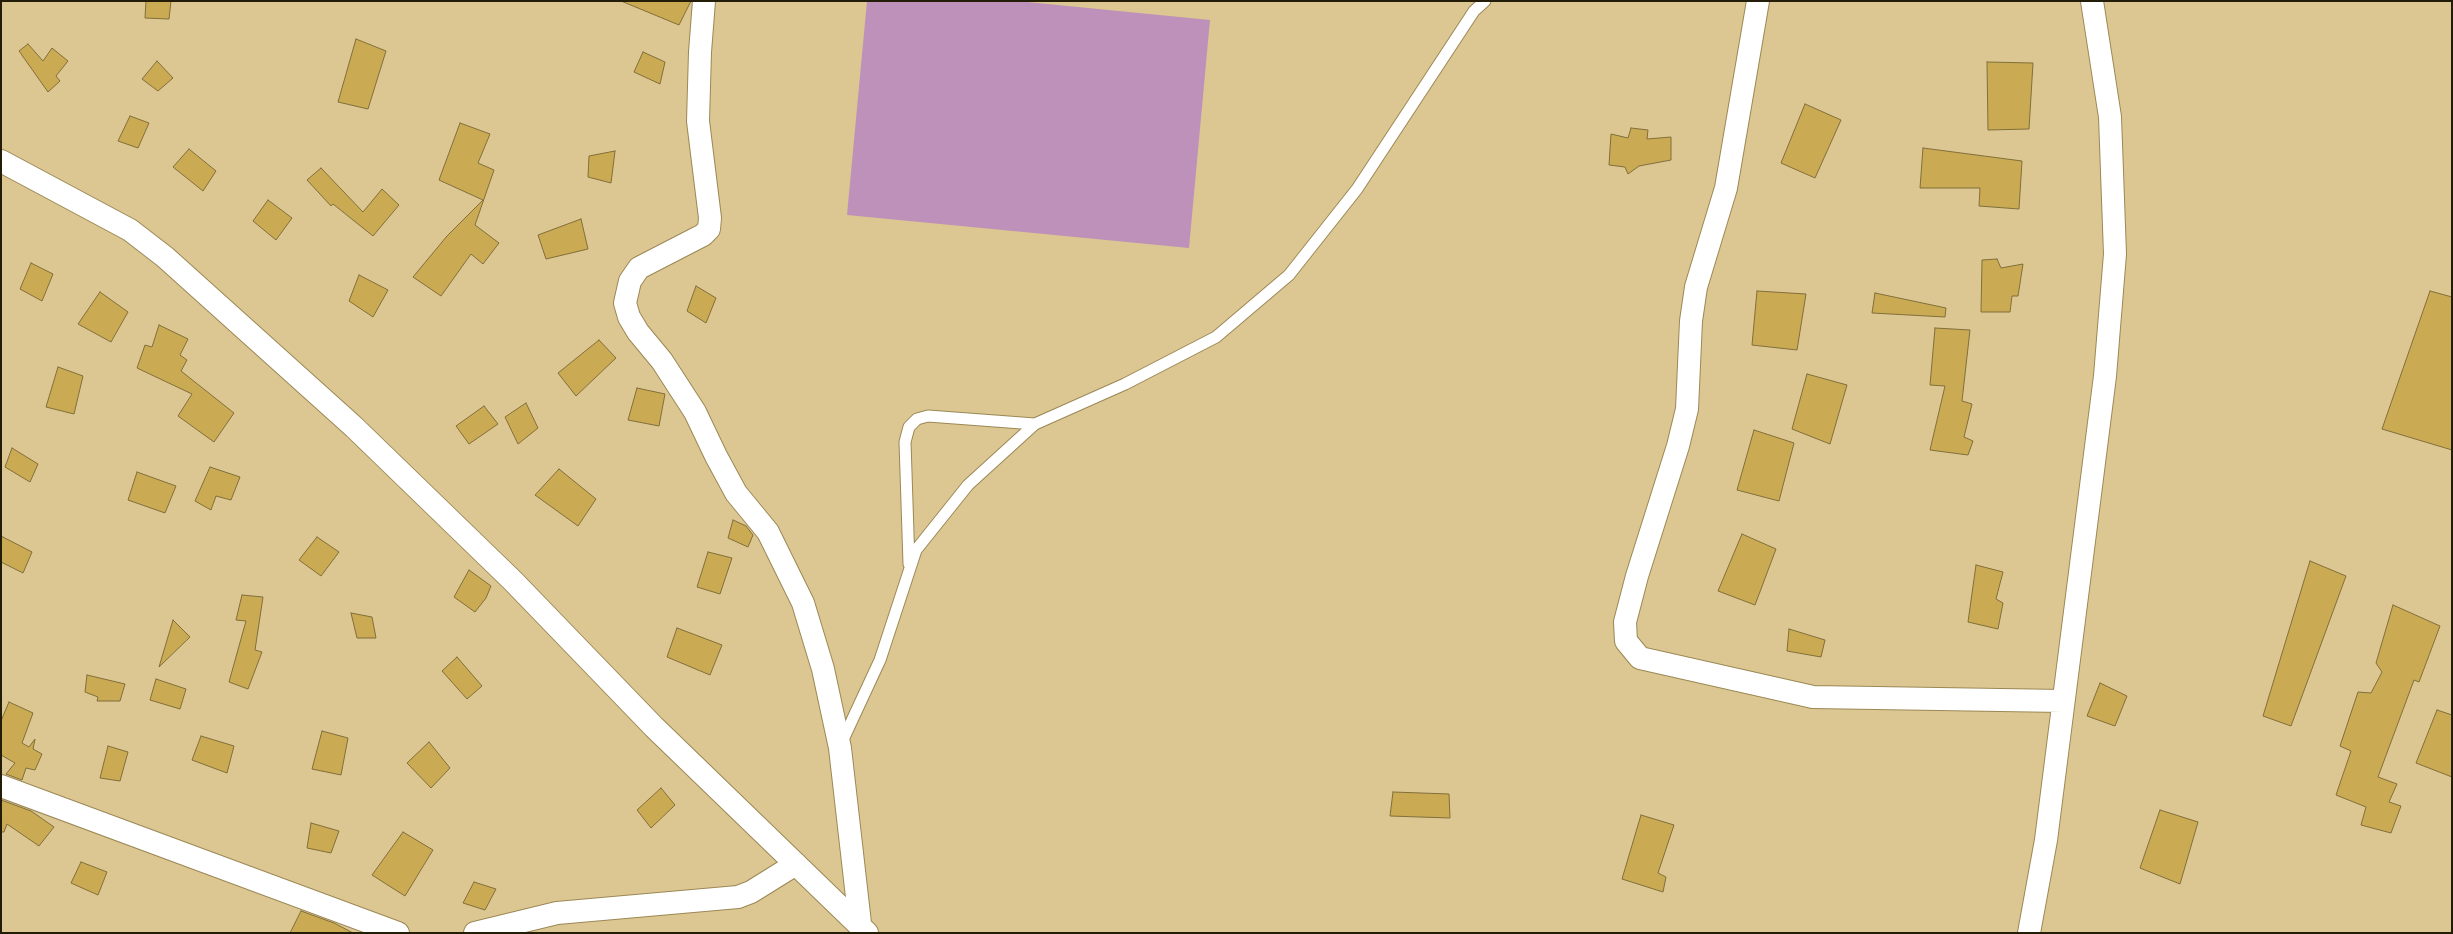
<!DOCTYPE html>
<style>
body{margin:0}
#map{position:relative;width:2453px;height:934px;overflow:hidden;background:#dcc792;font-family:"PT Sans",sans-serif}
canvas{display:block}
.frame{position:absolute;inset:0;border:2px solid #231c06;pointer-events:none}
</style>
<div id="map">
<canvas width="2453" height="934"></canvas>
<div class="frame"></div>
</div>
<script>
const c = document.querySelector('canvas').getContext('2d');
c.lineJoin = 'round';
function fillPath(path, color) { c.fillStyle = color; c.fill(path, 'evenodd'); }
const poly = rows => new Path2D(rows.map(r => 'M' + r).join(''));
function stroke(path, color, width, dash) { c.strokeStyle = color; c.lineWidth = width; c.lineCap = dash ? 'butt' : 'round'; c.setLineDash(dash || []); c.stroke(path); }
const green = poly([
 [867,1,1017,1,1210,20,1189,248,847,215]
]);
const building = poly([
 [146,1,171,1,169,19,145,18,146,1],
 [621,1,691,1,679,25,621,1],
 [356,39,386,51,368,109,338,102,356,39],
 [28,44,43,61,52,48,68,61,56,76,60,81,48,92,19,51,28,44],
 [643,52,665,62,660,84,634,72,643,52],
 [157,61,173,78,158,91,142,79,157,61],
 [1987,62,2033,63,2029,129,1988,130,1987,62],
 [1805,104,1841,120,1815,178,1781,163,1805,104],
 [130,116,149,123,138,148,118,141,130,116],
 [460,123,490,134,478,163,494,170,475,225,499,243,483,264,471,254,441,296,413,277,447,236,483,200,439,180,460,123],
 [1631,128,1648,130,1647,139,1671,137,1671,160,1639,166,1628,174,1625,167,1609,165,1611,134,1628,138,1631,128],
 [1923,148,2022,161,2019,209,1979,206,1980,188,1920,188,1923,148],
 [189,149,216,171,203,191,173,167,189,149],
 [615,151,611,183,588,177,589,156,615,151],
 [321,168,363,212,382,189,399,205,373,236,333,204,331,206,307,180,321,168],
 [268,200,292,218,276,240,253,221,268,200],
 [581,219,588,249,546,259,538,235,581,219],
 [1997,259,2001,268,2023,264,2018,296,2012,296,2010,312,1981,312,1982,260,1997,259],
 [31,263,53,274,42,301,20,289,31,263],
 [359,275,388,290,373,317,349,301,359,275],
 [696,286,716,298,706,323,687,311,696,286],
 [1757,291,1806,294,1797,350,1752,345,1757,291],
 [2430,291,2452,297,2452,450,2382,429,2430,291],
 [100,292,128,312,111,342,78,324,100,292],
 [1875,293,1946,308,1945,317,1872,313,1875,293],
 [159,325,188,339,180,355,187,360,181,371,234,413,214,442,178,416,192,394,137,368,145,345,152,347,159,325],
 [1935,328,1970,330,1962,401,1972,404,1964,437,1973,441,1968,455,1930,450,1945,386,1930,385,1935,328],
 [599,340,616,358,576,396,558,373,599,340],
 [58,367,83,376,74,414,46,407,58,367],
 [1807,374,1847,385,1830,444,1792,429,1807,374],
 [637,388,665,394,659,426,628,420,637,388],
 [526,403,538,428,518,444,505,417,526,403],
 [484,406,498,424,469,444,456,426,484,406],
 [1754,430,1794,443,1779,501,1737,490,1754,430],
 [12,448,38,464,30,482,5,467,12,448],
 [210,467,240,477,231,500,216,496,211,510,195,501,210,467],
 [559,469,596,499,578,526,535,495,559,469],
 [137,472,176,486,165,513,128,500,137,472],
 [733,520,746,526,753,535,748,547,728,538,733,520],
 [1742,534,1776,549,1755,605,1718,591,1742,534],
 [1,536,32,552,23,573,1,562,1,536],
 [317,537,339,552,321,576,299,560,317,537],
 [708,552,732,558,720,594,697,587,708,552],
 [2310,561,2346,576,2291,726,2263,716,2310,561],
 [1976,565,2003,572,1996,599,2003,603,1998,629,1968,622,1976,565],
 [469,570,491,586,486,598,475,612,454,597,469,570],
 [242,595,263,597,255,650,262,652,248,689,229,682,246,621,236,620,242,595],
 [2393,605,2440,626,2419,682,2414,680,2378,777,2397,784,2389,802,2401,806,2391,833,2361,825,2366,807,2336,795,2351,751,2340,746,2358,692,2371,693,2382,672,2376,663,2393,605],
 [351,613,372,617,376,638,357,638,351,613],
 [173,620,190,637,159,667,173,620],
 [677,628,722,645,710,675,667,657,677,628],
 [1789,629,1825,640,1821,657,1787,651,1789,629],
 [457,657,482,686,467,699,442,671,457,657],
 [87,675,125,684,120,701,97,701,98,697,85,692,87,675],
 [156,679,186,689,180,709,150,700,156,679],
 [2100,683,2127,696,2115,726,2087,716,2100,683],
 [9,702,33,713,22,743,29,747,35,739,33,749,42,754,35,770,26,768,22,780,6,774,15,763,1,755,1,721,9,702],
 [2437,710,2452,715,2452,777,2416,763,2437,710],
 [322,731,348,738,341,775,312,769,322,731],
 [201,736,234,746,227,773,192,760,201,736],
 [429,742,450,768,431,788,407,763,429,742],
 [108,746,128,752,120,781,100,778,108,746],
 [661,788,675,805,651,828,637,810,661,788],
 [1393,792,1449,794,1450,818,1390,816,1393,792],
 [1,800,31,811,54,827,39,846,7,824,4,832,1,832,1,800],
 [2160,810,2198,822,2180,884,2140,868,2160,810],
 [1641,815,1674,825,1658,873,1666,877,1663,892,1622,879,1641,815],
 [311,823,339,831,331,853,307,848,311,823],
 [403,832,433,850,405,896,372,875,403,832],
 [81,862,107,872,98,895,71,883,81,862],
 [474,882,496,889,485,910,463,903,474,882],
 [301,911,334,923,353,933,290,933,301,911]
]);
const service = poly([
 [909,564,905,442,909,427,917,419,928,416,1035,424],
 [841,744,880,660,916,550,968,485,1035,424,1125,384,1216,337,1289,275,1357,189,1474,11,1485,1]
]);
const minor = poly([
 [704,1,700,52,698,121,710,218,709,229,703,235,639,268,630,281,625,303,629,317,638,332,662,361,695,412,716,456,736,493,768,532,803,603,823,669,840,748,861,932],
 [1758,1,1726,188,1696,287,1691,321,1687,409,1678,446,1637,576,1625,622,1626,641,1640,658,1813,697,2063,701],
 [1,161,130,230,165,257,354,427,513,581,654,727,867,933],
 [1,786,398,933],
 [475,933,557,913,738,897,751,892,796,864],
 [2029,933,2046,840,2105,376,2115,254,2110,117,2092,1]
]);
fillPath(green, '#bd91b9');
fillPath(building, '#caaa52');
stroke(building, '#816e3b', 1);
stroke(service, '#9b8855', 13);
stroke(minor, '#9b8855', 24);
stroke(service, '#fff', 11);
stroke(minor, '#fff', 22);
</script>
